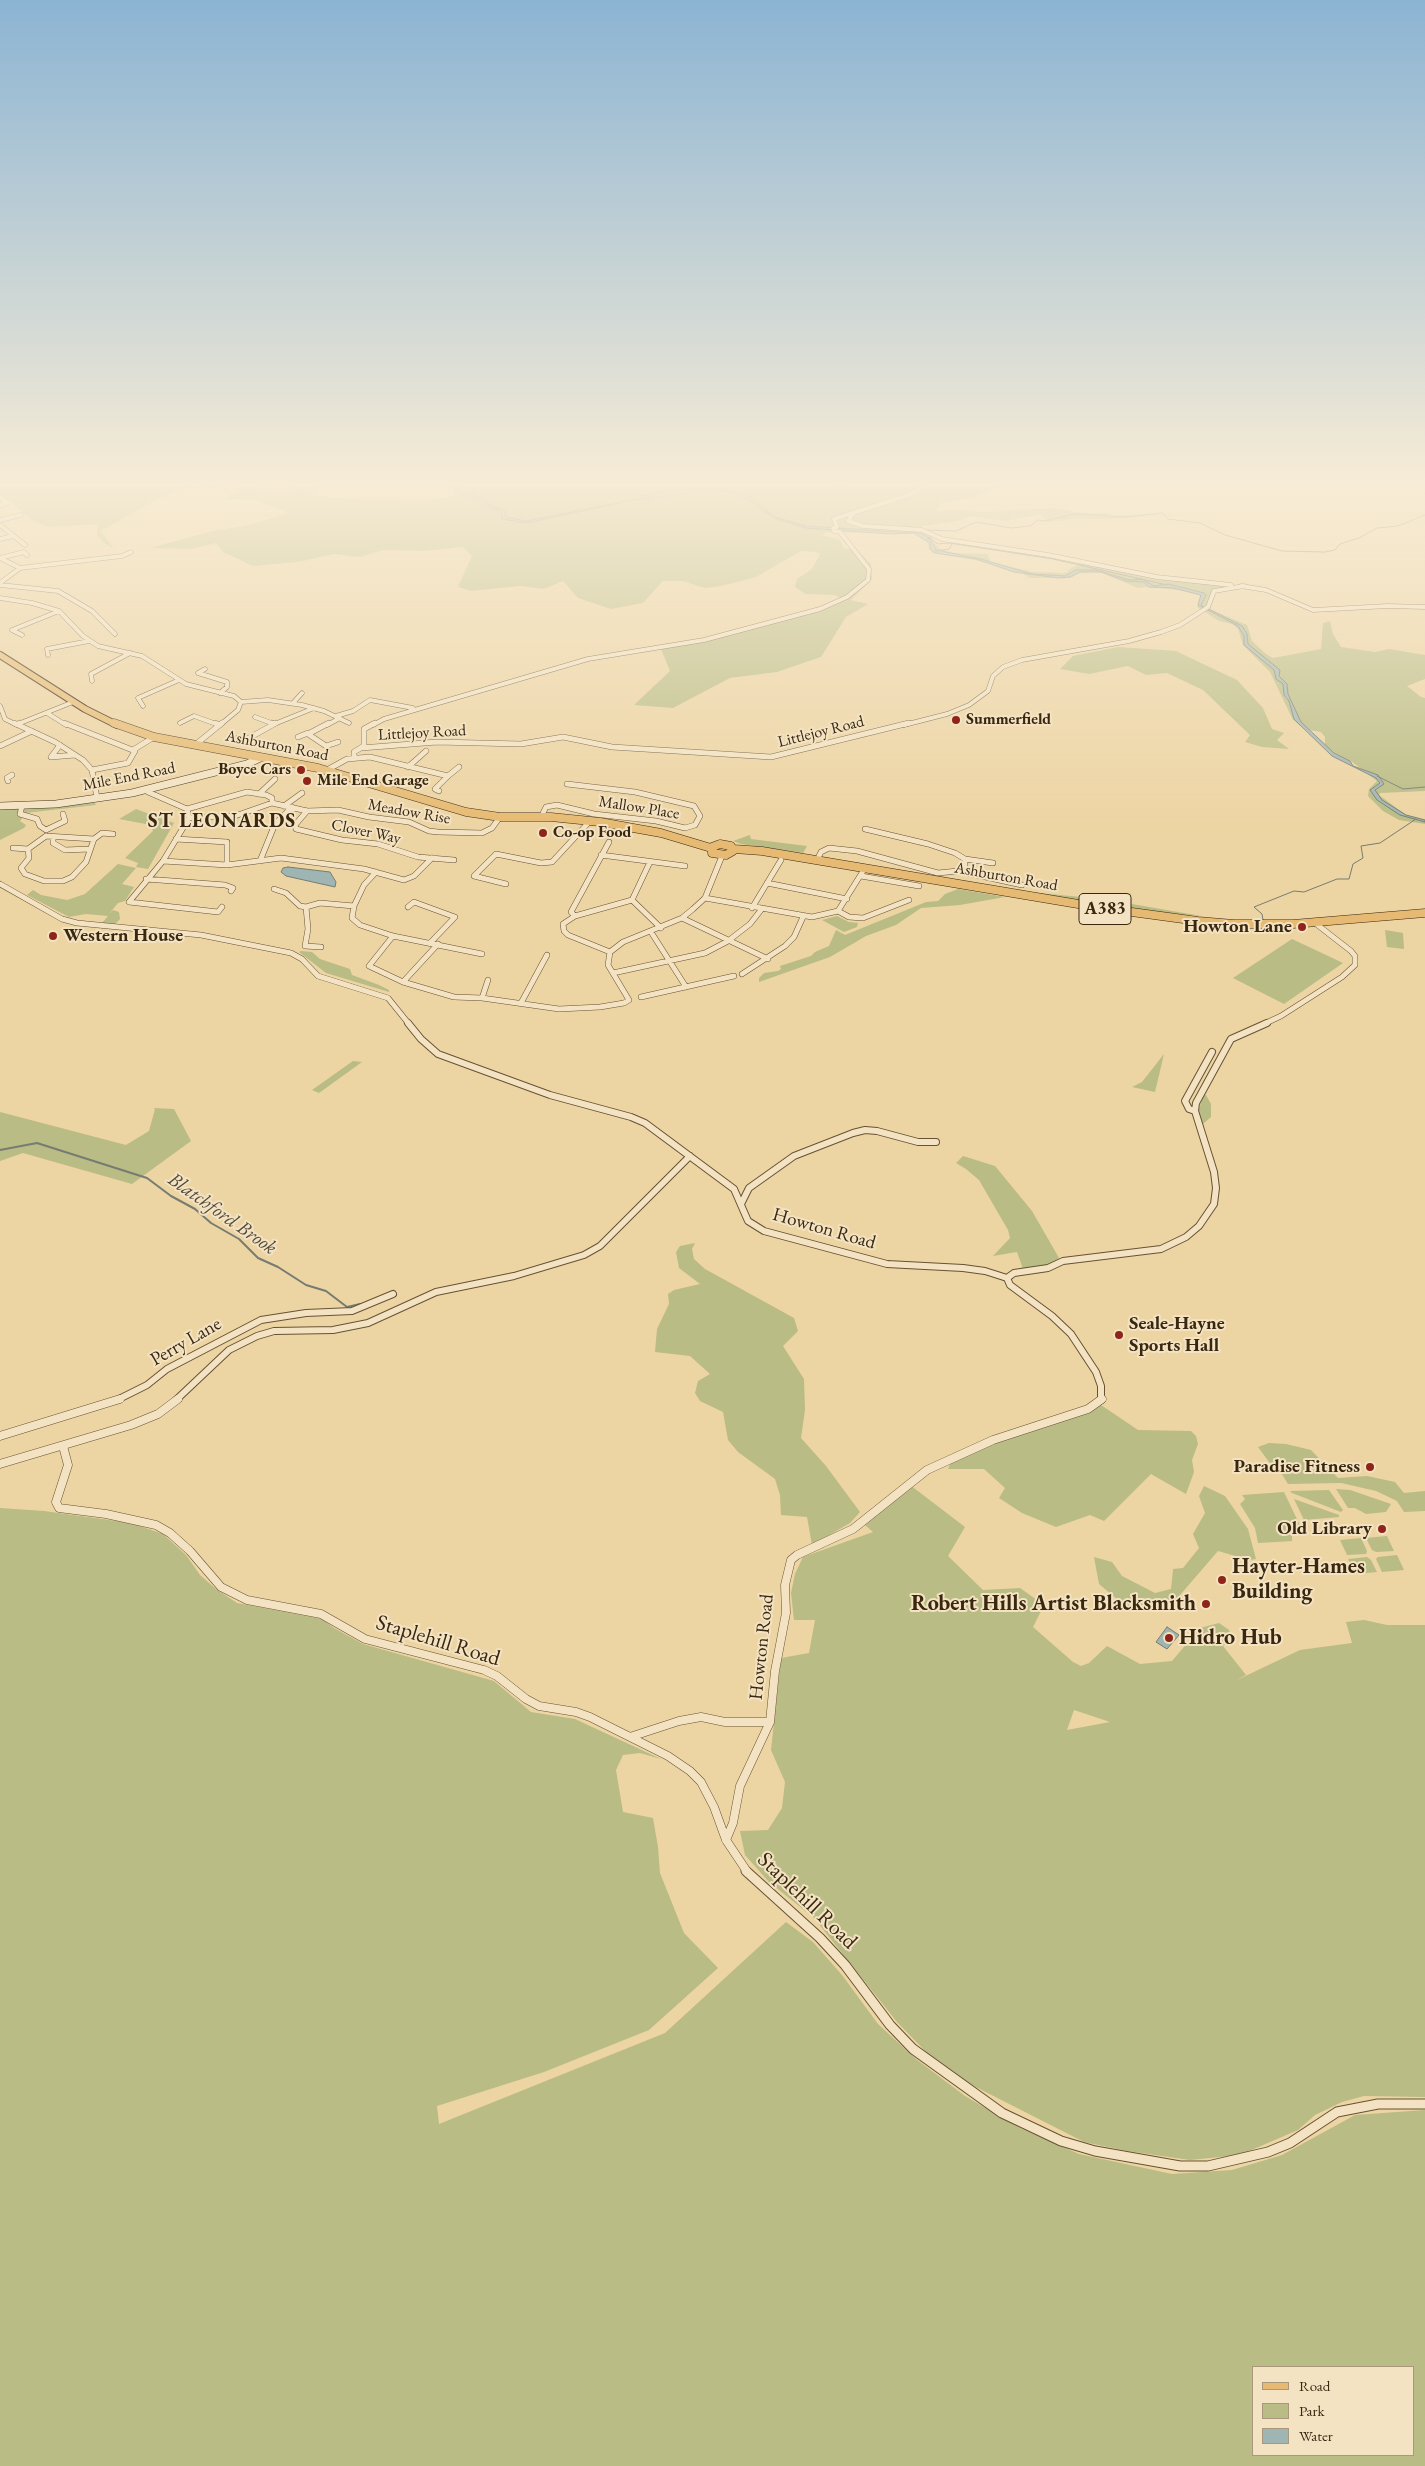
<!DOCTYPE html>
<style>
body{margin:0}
#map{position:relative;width:1425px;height:2466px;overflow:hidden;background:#edd4a3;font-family:"EB Garamond",serif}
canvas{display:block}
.legend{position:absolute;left:1252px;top:2366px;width:162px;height:90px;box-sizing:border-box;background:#f3e3c3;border:1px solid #a9987b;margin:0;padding:6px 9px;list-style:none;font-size:15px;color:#392710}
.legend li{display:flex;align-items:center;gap:10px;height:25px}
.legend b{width:25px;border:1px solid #a9987b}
</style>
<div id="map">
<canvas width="1425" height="2466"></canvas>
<ul class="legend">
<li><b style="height:6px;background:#e6ba72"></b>Road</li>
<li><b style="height:14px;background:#b9bc84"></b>Park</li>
<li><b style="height:14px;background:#9fb5b3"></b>Water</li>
</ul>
</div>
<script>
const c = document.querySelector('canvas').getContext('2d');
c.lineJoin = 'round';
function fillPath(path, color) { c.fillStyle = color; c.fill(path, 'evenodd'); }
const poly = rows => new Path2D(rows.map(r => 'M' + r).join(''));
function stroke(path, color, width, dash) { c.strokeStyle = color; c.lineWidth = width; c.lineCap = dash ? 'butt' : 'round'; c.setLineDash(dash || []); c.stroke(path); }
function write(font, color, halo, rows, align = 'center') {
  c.font = font + ' "EB Garamond",serif'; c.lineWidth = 4; c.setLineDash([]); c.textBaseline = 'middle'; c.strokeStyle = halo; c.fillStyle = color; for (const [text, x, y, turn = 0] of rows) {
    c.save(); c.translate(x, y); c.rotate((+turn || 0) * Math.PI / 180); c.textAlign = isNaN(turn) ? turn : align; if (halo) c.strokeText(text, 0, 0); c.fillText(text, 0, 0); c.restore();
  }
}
const green = poly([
 [0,486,257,486,262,491,285,492,294,486,319,486,311,495,350,499,430,500,455,495,452,486,833,486,839,488,851,486,999,486,977,497,942,503,936,511,963,510,985,512,1054,508,1082,513,1106,513,1112,516,1164,513,1114,519,1073,519,1048,522,1040,514,1006,521,969,516,963,520,904,529,917,530,927,535,940,549,954,553,987,554,991,562,1033,572,1066,573,1071,568,1081,564,1076,562,1157,578,1231,587,1213,591,1207,608,1247,625,1252,641,1266,654,1273,658,1321,649,1323,623,1330,621,1333,634,1341,647,1375,652,1389,649,1425,655,1425,679,1407,686,1421,697,1425,698,1425,791,1380,793,1379,795,1406,815,1425,820,1425,824,1399,820,1383,811,1368,796,1369,789,1377,781,1351,761,1335,753,1325,745,1325,737,1321,732,1309,730,1301,722,1288,694,1287,684,1279,676,1280,670,1248,644,1248,638,1243,627,1205,610,1238,626,1244,636,1245,645,1274,670,1276,679,1283,684,1285,697,1289,701,1294,719,1305,730,1293,720,1270,672,1243,645,1238,629,1232,624,1219,621,1197,607,1200,595,1180,590,1145,587,1138,588,1102,573,1093,572,1080,573,1070,578,1029,578,1022,573,975,560,933,553,929,549,928,543,914,534,826,532,822,535,840,540,844,548,857,550,871,564,872,579,851,600,868,604,846,617,821,657,777,672,730,678,673,708,634,705,670,671,661,649,701,642,821,609,842,599,835,595,805,594,795,587,797,579,812,569,820,554,816,552,801,551,756,577,721,586,705,588,683,581,663,581,643,603,611,609,578,598,563,581,544,589,520,586,471,591,458,587,472,556,463,547,424,551,384,550,360,557,334,554,298,562,253,566,223,552,216,543,191,549,150,548,209,532,249,525,289,513,256,500,226,499,228,495,239,492,238,487,182,488,152,502,101,531,114,549,103,542,97,535,98,524,48,527,30,519,8,499,0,496],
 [1118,647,1176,651,1237,680,1263,708,1272,729,1284,733,1277,740,1289,749,1262,747,1245,742,1250,735,1203,690,1167,673,1146,675,1128,666,1089,674,1060,669,1073,656],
 [94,802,96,805,26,813,20,821,26,825,24,828,0,840,0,810],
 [136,809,174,823,148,869,136,867,138,863,125,858,153,831,151,825,119,819],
 [750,835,751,839,807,846,803,853,741,844,733,841],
 [118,864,136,868,122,884,134,887,125,901,118,903,109,914,113,910,119,912,120,919,115,924,102,923,108,916,86,914,69,917,27,895,33,890,41,895,67,900,85,894],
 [958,889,1005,897,960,905,921,908,896,925,866,936,830,957,759,982,759,978,764,973,778,971,781,969,780,966,811,956,815,952,829,946,836,930,845,935,926,902,938,901,945,894],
 [1017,891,1103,899,1207,917,1112,907],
 [837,916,849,922,858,923,857,927,844,932,822,920],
 [1385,930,1403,933,1404,949,1387,947],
 [1292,939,1343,963,1284,1004,1233,978],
 [301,951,312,952,320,959,350,969,352,975,379,985,389,990,389,992,326,973,299,952],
 [1164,1054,1155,1092,1132,1087,1142,1082],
 [353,1061,362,1062,319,1093,312,1090],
 [1203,1095,1206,1095,1211,1104,1211,1117,1203,1124,1200,1123,1198,1113],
 [153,1108,174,1109,191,1141,132,1184,23,1153,0,1161,0,1112,126,1145,149,1131,155,1109],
 [963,1156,995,1166,1032,1211,1059,1258,1055,1262,1046,1266,1023,1269,1017,1252,993,1256,1010,1238,1008,1230,979,1180,966,1169,956,1163],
 [695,1243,692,1249,694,1259,705,1269,794,1318,798,1331,783,1346,804,1379,805,1410,801,1438,826,1466,860,1512,850,1523,812,1545,807,1517,781,1515,780,1495,775,1479,738,1452,728,1440,723,1412,700,1401,695,1393,698,1381,710,1374,690,1356,655,1352,657,1329,669,1304,668,1294,674,1290,700,1284,679,1268,676,1252,680,1246],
 [1101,1405,1138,1430,1191,1431,1196,1436,1198,1444,1192,1460,1194,1472,1186,1494,1151,1474,1104,1521,1090,1515,1056,1527,1022,1513,999,1498,1005,1488,984,1469,948,1469,951,1462,994,1442],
 [1269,1443,1286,1444,1311,1450,1338,1478,1367,1476,1395,1482,1404,1493,1425,1491,1425,1511,1404,1512,1397,1501,1376,1491,1341,1483,1288,1484,1280,1471,1269,1462,1258,1447],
 [910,1485,965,1527,948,1556,983,1590,1020,1588,1044,1605,1033,1627,1073,1662,1081,1666,1089,1663,1107,1646,1140,1664,1172,1661,1200,1628,1219,1623,1229,1630,1232,1638,1223,1646,1246,1675,1235,1681,1300,1650,1352,1643,1346,1622,1364,1620,1387,1625,1425,1625,1425,2097,1364,2096,1342,2102,1315,2115,1298,2130,1240,2155,1190,2160,1127,2151,1084,2142,968,2083,929,2055,897,2022,814,1918,769,1882,745,1855,740,1831,768,1830,782,1808,785,1782,771,1750,781,1658,809,1653,815,1620,794,1620,791,1593,795,1574,803,1557,873,1532,865,1525],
 [1074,1710,1110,1722,1067,1730],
 [1204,1486,1225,1496,1248,1529,1256,1559,1249,1560,1218,1551,1174,1602,1152,1608,1125,1606,1099,1584,1094,1557,1112,1562,1122,1576,1155,1593,1171,1589,1173,1569,1183,1568,1199,1548,1193,1534,1205,1513,1199,1496],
 [1336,1489,1350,1490,1391,1504,1386,1512,1366,1514,1355,1508,1348,1508],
 [1329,1490,1343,1510,1341,1512,1292,1493,1290,1491],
 [1284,1492,1304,1534,1292,1535,1292,1541,1258,1543,1255,1528,1240,1504,1245,1499,1242,1495],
 [1294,1499,1339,1515,1339,1517,1304,1520],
 [0,1508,44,1511,131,1523,163,1534,186,1555,200,1575,216,1589,237,1603,322,1619,334,1628,363,1644,494,1681,531,1712,575,1719,661,1759,640,1753,623,1755,616,1770,623,1812,653,1818,658,1847,660,1873,684,1933,718,1968,649,2030,544,2072,437,2106,439,2124,665,2033,786,1922,813,1942,842,1975,878,2024,916,2059,965,2096,1020,2128,1079,2154,1172,2174,1232,2170,1282,2155,1355,2115,1425,2110,1425,2466,0,2466],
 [1254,2367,1414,2367,1414,2455,1254,2455],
 [1387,1536,1394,1551,1376,1552,1372,1550,1366,1538],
 [1361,1538,1367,1551,1366,1554,1347,1555,1340,1540],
 [1397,1555,1404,1570,1382,1572,1376,1559,1378,1557],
 [1367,1557,1371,1560,1377,1572,1355,1574,1348,1559]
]);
const water = poly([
 [455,486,459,486,459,489,463,492,482,498,495,507,505,511,506,517,526,521,652,496,653,494,639,496,666,491,702,488,720,489,749,496,775,517,806,526,897,532,916,532,931,538,927,538,931,540,936,550,981,559,1032,574,1065,576,1076,570,1096,570,1130,580,1142,579,1154,586,1168,584,1204,593,1206,595,1201,605,1242,626,1247,634,1248,644,1280,670,1279,676,1287,684,1288,694,1301,722,1334,753,1350,761,1353,766,1378,775,1384,784,1375,790,1382,800,1406,815,1425,820,1425,822,1400,815,1377,800,1370,790,1380,783,1376,778,1332,756,1299,724,1294,719,1289,701,1284,695,1283,684,1276,679,1274,670,1244,645,1244,636,1238,626,1198,605,1201,595,1173,588,1149,587,1144,582,1126,581,1101,572,1080,572,1070,577,1059,578,1014,572,976,559,935,553,930,549,930,543,914,533,892,534,806,528,774,518,748,499,723,491,696,490,690,493,629,501,527,523,502,519,501,511,491,508,477,498,461,494,455,490,455,486],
 [288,867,330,872,336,882,335,887,286,876,281,872,283,868,288,867],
 [1167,1627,1179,1635,1167,1649,1156,1642,1167,1627]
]);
const streamFar1 = poly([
 [926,530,956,531,976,522,1011,528,1030,526,1038,520,1045,521,1074,514,1128,517,1163,513,1168,519,1200,523,1225,535,1282,551,1325,552,1335,550,1340,544,1359,538,1377,528,1398,526,1425,515],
 [930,538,938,544,949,543,1053,559,1167,585],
 [935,551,949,549,952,544],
 [1377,776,1403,789,1425,787],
 [1263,920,1262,914,1254,907,1294,891,1304,892,1337,879,1349,879,1353,864,1363,858,1361,846,1380,843,1416,819]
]);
const stream = poly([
 [0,1150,37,1143,147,1178,171,1196,195,1209,211,1223,239,1239,258,1258,278,1267,306,1285,326,1291,347,1307,360,1304]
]);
const streetFar4 = poly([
 [0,497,8,503,0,506],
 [854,513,848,521,863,526,922,530,942,539,1048,555,1157,577,1231,585],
 [0,520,21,515],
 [0,525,25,545],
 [0,539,13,536],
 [0,558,24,552,27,555],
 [0,558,20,568],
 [0,583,20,568,122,556,131,552],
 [0,585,58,591,92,611,115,634],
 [1241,586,1266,590,1313,610,1388,606,1425,607],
 [0,598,32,603,59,611,83,636,98,646,142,656,186,684,234,696,241,702,238,710,220,725],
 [22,635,12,630,59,611],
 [48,655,47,649,89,641],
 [205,669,198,673,227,682,227,687,220,693],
 [92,681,91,674,130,653],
 [241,702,268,700,302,705,324,711,349,723],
 [293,703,302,693],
 [0,706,5,719,17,725],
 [143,706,138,698,179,680],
 [47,713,66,725],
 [336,716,353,711,370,700,413,708],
 [255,717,274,724],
 [180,723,194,716,219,725],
 [18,724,73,702],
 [272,725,314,708],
 [327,725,340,718],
 [373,725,384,719,588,659,704,640,820,609,847,597,868,580,869,569,840,532,834,531,833,528,837,527,834,519,912,494,923,486],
 [904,725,947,714,969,705,988,691,993,676,1003,667,1022,660,1129,641,1161,632,1180,625,1208,607,1214,591,1244,586]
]);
const streetFar3 = poly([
 [14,723,55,742,83,760,92,770,97,798],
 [64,723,135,751,128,763,92,770],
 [215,723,220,725],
 [272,723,274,724],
 [329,723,308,734,326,746,338,742],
 [18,724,20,723],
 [298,737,308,733],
 [238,738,249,738,276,723],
 [60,745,51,757,75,755],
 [195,745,222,723],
 [0,746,32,731],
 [361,748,437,742,521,744,563,737,612,747,771,757,909,723],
 [133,750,154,737],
 [354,758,354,752,364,746,364,729,375,723],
 [408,767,426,751],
 [327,770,347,759,370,757,448,776,459,767],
 [8,781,7,778,12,775],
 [439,791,435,789,448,776],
 [148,792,187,809,189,818,163,861,129,902,218,912,222,907],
 [259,794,275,779],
 [22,806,20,814,37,819,40,826,46,830,65,821,63,814],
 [284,806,302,793],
 [187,809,247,792,266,795,272,798,272,803,307,811,338,810,369,817,409,822,429,831,438,832,482,833,492,828,500,817],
 [307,811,295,825,296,829,342,840,378,844,418,857,454,860],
 [541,817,546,807,557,805,594,814,656,821,685,828,695,825,700,816,694,806,635,792,567,784],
 [189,818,235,816,272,803],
 [46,836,94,839,86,862,72,877,63,881,44,881,25,874,21,868,29,858,28,849,46,836],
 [53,837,53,843,65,850,90,849],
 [94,839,102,833,113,834],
 [176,839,227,842,227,865],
 [13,848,28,849],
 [601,855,685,866],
 [965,859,993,863],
 [817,860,821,852,829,848,857,851,938,873,958,871,965,866,965,859,955,853,928,844,865,829],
 [163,861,227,865,281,858,364,869,404,880,414,876,432,858],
 [260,861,275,824,292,807],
 [958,871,1022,885],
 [376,872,364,885,354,906,352,918,360,925,393,936,482,954],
 [861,876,919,886],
 [146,879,225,885,233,888,231,891],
 [767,883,847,899],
 [0,884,62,919,77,923,201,935,291,953,302,959,318,976,388,998,409,1024],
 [506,884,474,876,496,854,541,863,552,862,590,821],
 [274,889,286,893,300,906,306,907,320,903,354,906],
 [705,898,812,917,838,911,865,868],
 [632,900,650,862],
 [632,900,661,928],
 [306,907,308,929,305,946,321,947],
 [408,907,414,902,455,917,431,942],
 [752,908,781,860],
 [838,911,849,917,863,918,909,900],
 [575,916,571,912,609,842],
 [682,918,768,959],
 [651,932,686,987],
 [393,936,369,966,403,982,454,997,482,998,559,1009,600,1007,624,1003,629,1000,608,965,610,952,623,942,682,918,693,909,705,898,722,856],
 [610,952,568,935,564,931,563,924,575,916,632,900],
 [613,973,705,953,728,941,750,924,761,910],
 [742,974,785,946,794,937,803,917],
 [403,982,438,944],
 [641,997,734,976],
 [482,998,488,980],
 [521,1003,547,955],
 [1264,1024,1281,1016,1342,977,1355,965,1355,956,1351,951,1315,923]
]);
const streetFar2 = poly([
 [408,1023,421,1039,438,1054,550,1095,631,1117,645,1123,734,1189,748,1221,764,1231,887,1264,963,1268,985,1271,1007,1278,1010,1285,1052,1316,1071,1334,1096,1372,1101,1386,1101,1400],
 [1195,1111,1189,1109,1185,1101,1212,1052],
 [741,1204,749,1188,794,1156,853,1133,865,1130,877,1131,918,1142,936,1142],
 [1007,1278,1014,1273,1048,1268,1063,1261,1161,1249,1186,1237,1199,1226,1214,1204,1216,1188,1214,1172,1195,1111,1196,1103,1231,1039,1267,1023],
 [117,1400,147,1385,167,1369,261,1320,306,1313,352,1311,393,1294],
 [176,1400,229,1350,257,1336,274,1331,333,1330,368,1323,436,1292,514,1276,584,1255,600,1246,690,1156]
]);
const streetFar1 = poly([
 [0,1436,120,1399],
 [63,1446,68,1465,56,1502,59,1508,106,1514,156,1525,170,1533,190,1551,221,1587,247,1600,321,1614,365,1639,484,1670,497,1676,526,1699,539,1706,576,1712,590,1717,668,1756,690,1771,701,1782,714,1807,726,1840,748,1873],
 [0,1464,131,1425,158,1414,178,1399],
 [630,1737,679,1721,701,1717,725,1722,770,1722],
 [726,1840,733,1823,740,1786,770,1722,775,1671,786,1613,785,1585,791,1560,797,1555,853,1529,927,1470,993,1440,1088,1409,1102,1399]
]);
const street = poly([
 [746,1871,820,1938,845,1965,890,2025,913,2049,1002,2113,1061,2141,1095,2151,1180,2166,1208,2166,1268,2152,1290,2143,1337,2112,1378,2104,1425,2104]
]);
const secondary = poly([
 [0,806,56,804,132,793,247,764,260,758]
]);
const primaryFar1 = poly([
 [0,655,85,709,117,725]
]);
const primary = poly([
 [114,723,154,737,318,768,466,812,500,817,551,817,600,822,661,833,711,848],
 [720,844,731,846,733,851,726,855,712,853,712,847,720,844],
 [734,849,762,851,1102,908,1198,921,1234,924,1293,924,1425,913]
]);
const markers = [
 [956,720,5,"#8f2418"],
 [301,770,5,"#8f2418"],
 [307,781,5,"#8f2418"],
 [543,833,5,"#8f2418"],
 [1302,927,5,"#8f2418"],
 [53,936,5,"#8f2418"],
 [1119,1335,5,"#8f2418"],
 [1370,1467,5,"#8f2418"],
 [1382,1529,5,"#8f2418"],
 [1222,1580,5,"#8f2418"],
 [1206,1604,5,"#8f2418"],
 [1169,1638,5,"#8f2418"]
];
const farPoinames = [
 ["Summerfield",966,720],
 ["Boyce Cars",291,770,"right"],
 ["Mile End Garage",317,781],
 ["Co-op Food",553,833]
];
const farStreetnames = [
 ["Littlejoy Road",821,732,-14],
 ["Littlejoy Road",422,733,-3],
 ["Ashburton Road",277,746,11],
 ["Mile End Road",129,777,-11],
 ["Mallow Place",639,808,9],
 ["Meadow Rise",409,812,10],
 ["Clover Way",366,832,12],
 ["Ashburton Road",1006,877,10]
];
const shields = [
 [1105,909,52]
];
const shieldNames = [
 ["A383",1105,909]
];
const poiNames = [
 ["Howton Lane",1292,927],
 ["Western House",63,936,"left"],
 ["Seale-Hayne",1129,1324,"left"],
 ["Sports Hall",1129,1346,"left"],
 ["Paradise Fitness",1360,1467],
 ["Old Library",1372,1529]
];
const streetNames = [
 ["Howton Road",824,1229,16],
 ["Perry Lane",186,1342,-30],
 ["Howton Road",762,1647,-84]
];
const farDistrictnames = [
 ["ST LEONARDS",222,822]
];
const waterNames = [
 ["Blatchford Brook",222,1214,35]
];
const nearPoinames = [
 ["Hayter-Hames",1232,1567],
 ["Building",1232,1592],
 ["Robert Hills Artist Blacksmith",1196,1604,"right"],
 ["Hidro Hub",1179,1638]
];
const nearStreetnames = [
 ["Staplehill Road",438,1641,17],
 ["Staplehill Road",807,1901,44]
];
fillPath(green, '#b9bc84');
fillPath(water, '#9fb5b3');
stroke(water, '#767c72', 1);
stroke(streamFar1, '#767c72', 1);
stroke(stream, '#767c72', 2);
stroke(streetFar4, '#665235', 5);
stroke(streetFar3, '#665235', 6);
stroke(streetFar2, '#665235', 8);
stroke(streetFar1, '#665235', 9);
stroke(street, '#665235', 11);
stroke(secondary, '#392710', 8);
stroke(primaryFar1, '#392710', 8);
stroke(primary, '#392710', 9);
stroke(streetFar4, '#f3e3c3', 4);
stroke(streetFar3, '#f3e3c3', 5);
stroke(streetFar2, '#f3e3c3', 6);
stroke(streetFar1, '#f3e3c3', 8);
stroke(street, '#f3e3c3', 9);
stroke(secondary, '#f3e3c3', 7);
stroke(primaryFar1, '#e6ba72', 6);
stroke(primary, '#e6ba72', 8);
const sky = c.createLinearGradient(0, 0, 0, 831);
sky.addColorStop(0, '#8bb4d3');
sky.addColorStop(0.58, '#f7ecd6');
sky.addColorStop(1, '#f7ecd600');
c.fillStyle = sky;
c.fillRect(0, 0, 1425, 831);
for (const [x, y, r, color] of markers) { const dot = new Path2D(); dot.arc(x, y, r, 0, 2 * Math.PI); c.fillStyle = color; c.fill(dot); stroke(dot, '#f3e3c3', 2); }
write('bold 16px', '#392710', '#f3e3c3', farPoinames, 'left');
write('16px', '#392710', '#f3e3c3', farStreetnames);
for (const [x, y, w] of shields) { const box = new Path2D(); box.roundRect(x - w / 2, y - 15.5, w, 31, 4); c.fillStyle = '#f3e3c3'; c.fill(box); stroke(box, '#392710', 1); }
write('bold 18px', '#392710', null, shieldNames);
write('bold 19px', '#392710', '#f3e3c3', poiNames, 'right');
write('19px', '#392710', '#f3e3c3', streetNames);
c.letterSpacing = '1px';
write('bold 20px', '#392710', '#f3e3c3', farDistrictnames);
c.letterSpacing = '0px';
write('italic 20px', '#524a39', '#f3e3c3', waterNames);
write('bold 22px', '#392710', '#f3e3c3', nearPoinames, 'left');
write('22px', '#392710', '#f3e3c3', nearStreetnames);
</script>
